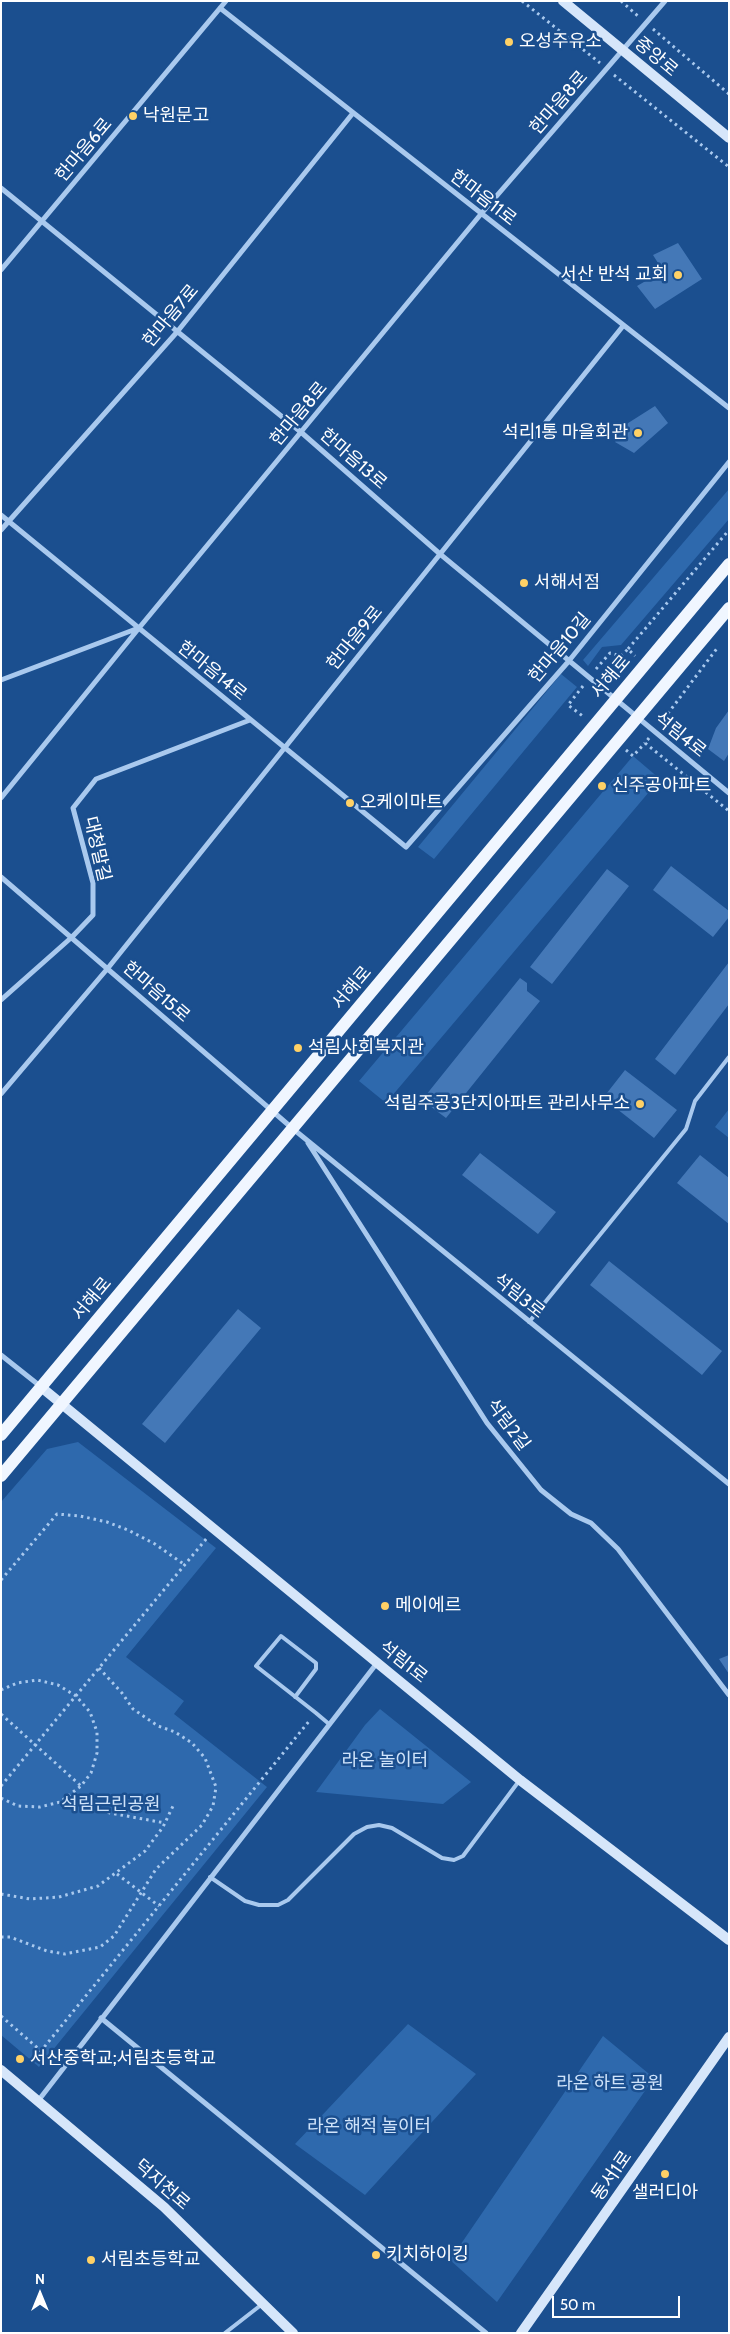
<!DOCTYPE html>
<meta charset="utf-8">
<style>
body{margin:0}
#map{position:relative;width:730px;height:2334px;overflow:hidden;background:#1b4f8f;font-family:Cabin,sans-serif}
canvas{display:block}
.frame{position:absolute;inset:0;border:2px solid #fff;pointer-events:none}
.north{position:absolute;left:15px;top:2269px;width:50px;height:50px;-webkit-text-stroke:4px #1b4f8f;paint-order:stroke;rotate:0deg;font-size:14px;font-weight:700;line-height:20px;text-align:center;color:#fff}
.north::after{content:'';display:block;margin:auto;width:18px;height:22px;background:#fff;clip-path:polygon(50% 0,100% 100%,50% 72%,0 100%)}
.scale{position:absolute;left:552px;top:2296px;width:128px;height:22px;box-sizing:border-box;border:2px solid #fff;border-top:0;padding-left:6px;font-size:15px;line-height:18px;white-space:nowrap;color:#fff;-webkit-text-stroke:4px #1b4f8f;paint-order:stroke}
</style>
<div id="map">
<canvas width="730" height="2334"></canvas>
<div class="frame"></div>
<div class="north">N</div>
<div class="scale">50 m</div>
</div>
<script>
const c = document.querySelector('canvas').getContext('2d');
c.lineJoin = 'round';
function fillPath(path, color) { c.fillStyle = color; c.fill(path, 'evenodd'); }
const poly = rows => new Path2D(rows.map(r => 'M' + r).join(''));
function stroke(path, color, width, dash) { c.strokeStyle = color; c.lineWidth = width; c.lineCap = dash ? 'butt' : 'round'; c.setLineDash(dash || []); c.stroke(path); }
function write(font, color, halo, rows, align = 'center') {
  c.font = font + ' Cabin,"Noto Sans KR",sans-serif'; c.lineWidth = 5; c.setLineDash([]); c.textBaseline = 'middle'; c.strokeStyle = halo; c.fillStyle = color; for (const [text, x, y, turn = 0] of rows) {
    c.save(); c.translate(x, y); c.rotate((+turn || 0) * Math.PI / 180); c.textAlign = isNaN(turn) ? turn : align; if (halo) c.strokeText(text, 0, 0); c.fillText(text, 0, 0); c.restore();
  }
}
const green = poly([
 [729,489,729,519,621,645,602,647,588,666,583,660],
 [561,674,577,687,434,859,418,847],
 [633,756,660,779,386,1103,359,1081],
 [729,1109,729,1138,715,1127],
 [78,1442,216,1548,126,1657,184,1701,174,1714,267,1787,39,2067,1,2035,1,1502,47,1449],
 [380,1709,471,1782,443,1804,316,1792,365,1725],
 [408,2024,476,2074,365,2195,295,2144],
 [603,2036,654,2078,497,2302,450,2260]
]);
const building = poly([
 [678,243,702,279,655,309,637,286,663,271,653,255],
 [655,406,668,423,634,453,615,442,625,425],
 [729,710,729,753,724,761,708,749,716,728],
 [671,866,729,911,729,917,713,937,653,890],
 [607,869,629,886,552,984,530,967],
 [729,962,729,1004,675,1075,655,1059],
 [520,978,527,983,527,991,540,1001,446,1118,422,1100],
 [625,1070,677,1110,654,1138,603,1098],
 [480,1153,556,1212,538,1234,462,1175],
 [700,1155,729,1178,729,1224,677,1183],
 [609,1261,722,1351,702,1375,590,1285],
 [238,1309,261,1328,165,1443,142,1424],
 [729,1655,729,1674,719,1659]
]);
const path = poly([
 [522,1,600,63],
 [621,1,639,17],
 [653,29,729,94],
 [614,75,729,167],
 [628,649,729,530],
 [596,669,610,653,621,656,628,649,635,656],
 [583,686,568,705,584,717],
 [660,724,718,647],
 [649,738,645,743,729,811],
 [626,750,633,756,645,743],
 [1,1580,57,1514,80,1516,107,1522,128,1530,155,1544,185,1565],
 [1,1690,17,1683,37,1680,58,1685,76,1696,90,1712,97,1732,97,1753,91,1773,81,1786,60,1802,40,1807,18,1806,1,1798],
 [1,1714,81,1786],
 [1,1786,207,1538],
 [64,1800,110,1813,165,1823],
 [117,1874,159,1906],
 [1,1894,30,1899,59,1897,98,1886,145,1851,163,1827,173,1806],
 [1,1937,10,1937,47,1951,65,1954,100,1947,114,1936,156,1869,202,1825,213,1806,216,1787,205,1758,192,1743,175,1732,158,1726,133,1709,122,1693,99,1668],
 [1,2016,41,2051,310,1720]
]);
const lane = poly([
 [529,1322,686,1129,695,1101,729,1057],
 [295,1697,316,1669,316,1663,281,1636,256,1666,316,1713,329,1724],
 [210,1877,245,1901,259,1905,278,1905,288,1900,354,1834,367,1827,379,1825,392,1828,442,1858,454,1860,463,1856,519,1781],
 [225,2333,261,2305]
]);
const street = poly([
 [220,8,729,408],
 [1,188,302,433,440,554,729,793],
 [1,270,226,1],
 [1,515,406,847,568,662,729,462],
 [1,530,177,332,353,113],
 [1,680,136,629],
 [1,798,139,628,481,214,665,1],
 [1,877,292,1128,729,1484],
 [1,1000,72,937,93,915,93,883,73,808,96,779,250,720],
 [1,1094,108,968,623,326],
 [308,1143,487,1423,541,1490,571,1514,591,1523,618,1549,729,1695],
 [1,1355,40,1386],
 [101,2018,486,2333],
 [38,2101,377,1663]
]);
const secondary = poly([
 [563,1,729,138],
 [41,1387,520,1780,729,1940],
 [1,2070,164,2207,293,2333],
 [521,2333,729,2037]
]);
const primary = poly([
 [1,1435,729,564],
 [1,1476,729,608]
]);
const markers = [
 [509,42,5,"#ffd166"],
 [133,116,5,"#ffd166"],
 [678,275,5,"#ffd166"],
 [638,433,5,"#ffd166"],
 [524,583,5,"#ffd166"],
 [602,786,5,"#ffd166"],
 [350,803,5,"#ffd166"],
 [298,1048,5,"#ffd166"],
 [640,1104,5,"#ffd166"],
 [385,1606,5,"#ffd166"],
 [20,2059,5,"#ffd166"],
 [665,2174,5,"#ffd166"],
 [376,2255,5,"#ffd166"],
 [91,2260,5,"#ffd166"]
];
const poiNames = [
 ["오성주유소",519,42],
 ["낙원문고",143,116],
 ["서산 반석 교회",668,275,"right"],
 ["석리1통 마을회관",628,433,"right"],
 ["서해서점",534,583],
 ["신주공아파트",612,786],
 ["오케이마트",360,803],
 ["석림사회복지관",308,1048],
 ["석림주공3단지아파트 관리사무소",630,1104,"right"],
 ["메이에르",395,1606],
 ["서산중학교;서림초등학교",30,2059],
 ["샐러디아",665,2193,"center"],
 ["키치하이킹",386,2255],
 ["서림초등학교",101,2260]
];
const streetNames = [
 ["중앙로",656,57,40],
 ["한마음8로",559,103,-49],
 ["한마음6로",84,150,-50],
 ["한마음11로",483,198,38],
 ["한마음7로",171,316,-50],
 ["한마음8로",299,414,-50],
 ["한마음13로",353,459,41],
 ["한마음9로",355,638,-51],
 ["한마음10길",560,648,-50],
 ["한마음14로",212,671,39],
 ["서해로",611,677,-50],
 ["석림4로",680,735,39],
 ["대청말길",97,849,77],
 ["서해로",352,988,-50],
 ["한마음15로",156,992,41],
 ["석림3로",519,1296,39],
 ["서해로",92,1299,-50],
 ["석림2길",508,1425,53],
 ["석림1로",403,1662,39],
 ["동서1로",612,2176,-55],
 ["덕지천로",162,2185,41]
];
const parkNames = [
 ["라온 놀이터",385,1761],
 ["석림근린공원",111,1805],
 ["라온 하트 공원",610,2084],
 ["라온 해적 놀이터",369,2127]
];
fillPath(green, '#2e69ad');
fillPath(building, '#4478b7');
stroke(path, '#a9c9ee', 3, [2.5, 4]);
stroke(lane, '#a9c9ee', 4);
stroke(street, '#a9c9ee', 5);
stroke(secondary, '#d6e6fa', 10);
stroke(primary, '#f0f6ff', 12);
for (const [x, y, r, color] of markers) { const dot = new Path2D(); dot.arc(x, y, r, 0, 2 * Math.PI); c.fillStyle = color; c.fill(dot); stroke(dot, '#1b4f8f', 2); }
write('18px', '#fff', '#1b4f8f', poiNames, 'left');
write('18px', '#fff', '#1b4f8f', streetNames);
write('18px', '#cfe3fa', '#1b4f8f', parkNames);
</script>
